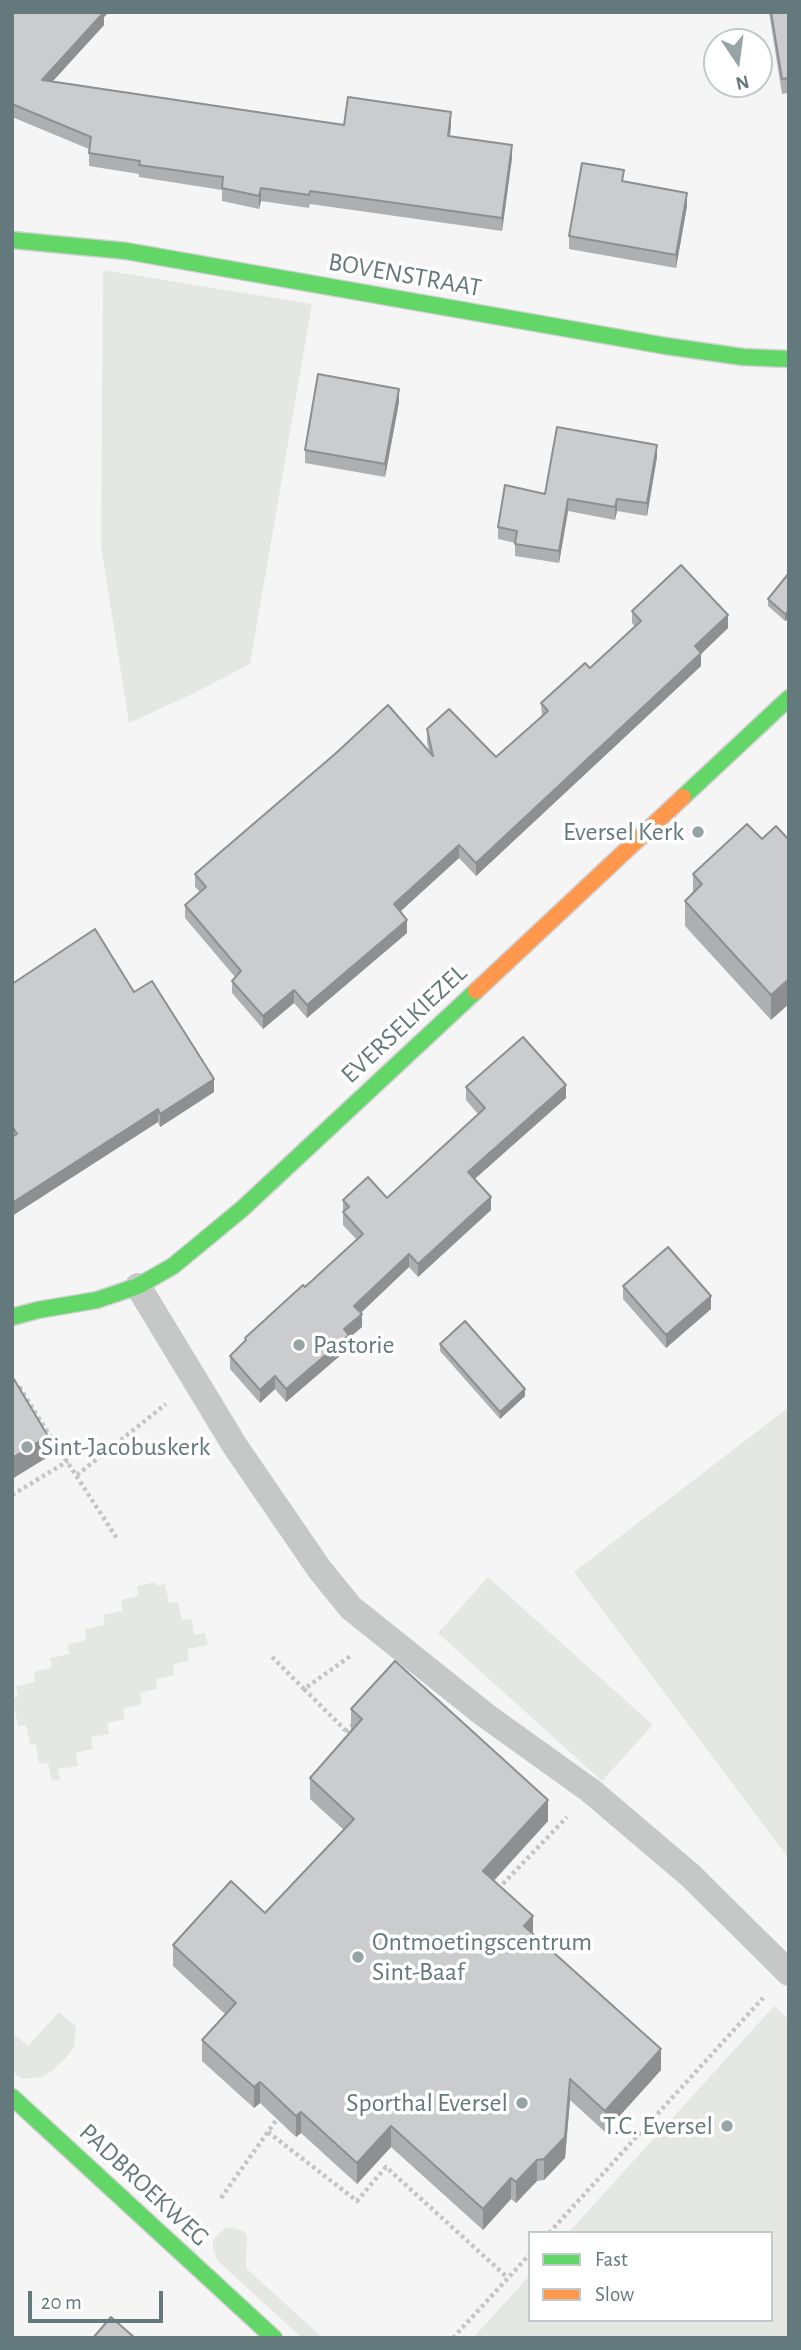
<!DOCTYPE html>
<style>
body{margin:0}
#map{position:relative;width:801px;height:2350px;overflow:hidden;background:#f5f5f5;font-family:"Alegreya Sans",sans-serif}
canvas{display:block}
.frame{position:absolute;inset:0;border:14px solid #64797c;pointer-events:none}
.legend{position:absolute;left:528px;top:2231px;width:245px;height:91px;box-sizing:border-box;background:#fff;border:2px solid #c1c9cb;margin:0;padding:9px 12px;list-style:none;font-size:21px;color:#64797c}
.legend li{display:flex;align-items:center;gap:14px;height:35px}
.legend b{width:35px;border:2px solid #c1c9cb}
.north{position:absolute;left:703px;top:28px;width:70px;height:70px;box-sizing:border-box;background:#fff;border:2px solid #c1c9cb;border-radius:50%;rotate:167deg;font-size:19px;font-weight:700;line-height:28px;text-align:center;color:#64797c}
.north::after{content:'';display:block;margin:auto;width:24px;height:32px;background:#97a4a6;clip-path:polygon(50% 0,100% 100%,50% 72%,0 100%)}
.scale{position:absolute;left:28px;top:2291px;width:135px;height:32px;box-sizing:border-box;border:4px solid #64797c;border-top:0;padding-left:9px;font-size:21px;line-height:24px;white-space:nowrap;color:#64797c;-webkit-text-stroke:5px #fff;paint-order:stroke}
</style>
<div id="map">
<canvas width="801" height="2350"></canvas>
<div class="frame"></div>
<ul class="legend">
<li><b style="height:9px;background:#63d668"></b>Fast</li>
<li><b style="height:9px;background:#ff974d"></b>Slow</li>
</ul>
<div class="north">N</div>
<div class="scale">20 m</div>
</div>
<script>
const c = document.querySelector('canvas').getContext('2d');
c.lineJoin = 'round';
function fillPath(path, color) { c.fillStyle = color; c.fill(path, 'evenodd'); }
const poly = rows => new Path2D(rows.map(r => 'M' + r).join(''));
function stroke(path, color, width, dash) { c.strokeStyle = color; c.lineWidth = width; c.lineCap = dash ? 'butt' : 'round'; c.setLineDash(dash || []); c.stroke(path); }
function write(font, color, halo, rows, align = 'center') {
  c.font = font + ' "Alegreya Sans",sans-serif'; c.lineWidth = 7; c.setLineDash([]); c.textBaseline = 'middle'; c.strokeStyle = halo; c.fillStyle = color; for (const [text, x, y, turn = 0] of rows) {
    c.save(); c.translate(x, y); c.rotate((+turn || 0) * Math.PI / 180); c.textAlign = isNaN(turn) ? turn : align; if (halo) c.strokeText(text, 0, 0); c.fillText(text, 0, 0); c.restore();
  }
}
const green = poly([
 [103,270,312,304,250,664,192,694,129,723,101,546],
 [789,1407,789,1859,574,1572],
 [488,1577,653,1725,602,1781,438,1633],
 [156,1582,157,1586,165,1584,169,1603,178,1602,182,1620,192,1619,194,1635,205,1633,208,1645,187,1649,189,1661,173,1664,174,1675,156,1679,157,1689,140,1693,142,1704,123,1708,125,1719,107,1723,109,1734,91,1737,93,1749,76,1753,78,1766,58,1769,60,1780,52,1781,48,1763,39,1764,36,1744,30,1745,26,1725,18,1726,15,1710,12,1710,12,1698,18,1697,16,1686,35,1682,34,1672,52,1668,50,1658,69,1654,68,1644,86,1640,85,1629,105,1625,103,1615,123,1611,121,1600,138,1596,137,1586],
 [774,2006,789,2019,789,2338,473,2338,530,2275,530,2320,771,2320,771,2233,568,2233],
 [59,2012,76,2027,74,2046,66,2058,52,2071,41,2077,22,2079,12,2071,12,2032,28,2046],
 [231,2227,243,2231,247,2235,246,2268,323,2338,302,2338,218,2261,213,2249,213,2240,225,2228]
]);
const path = poly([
 [12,1389,20,1388,38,1417],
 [32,1420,38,1417,118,1540],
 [77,1475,166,1404],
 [12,1495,68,1461],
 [272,1657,304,1689,352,1655],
 [304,1689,348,1733],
 [346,1732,355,1722],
 [498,1889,567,1817],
 [268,2132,357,2201,386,2167,508,2278],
 [221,2198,277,2119],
 [549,2233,763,1998],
 [453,2338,530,2254]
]);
const lane = poly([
 [138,1286,235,1446,320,1570,351,1608,485,1715,591,1791,691,1876,789,1973]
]);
const fast = poly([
 [12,240,126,251,666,346,743,357,789,359],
 [683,797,789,698],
 [12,1317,38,1310,97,1300,138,1286,173,1266,242,1209,476,991],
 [12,2097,274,2338]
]);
const slow = poly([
 [476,991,683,797]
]);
const wall = poly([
 [12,12,109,12,104,17,104,25,53,81,344,125,451,125,450,136,512,158,502,231,310,204,309,208,261,201,259,209,222,201,222,190,139,177,139,174,89,166,89,149,12,117],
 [769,12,789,12,789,93,782,94],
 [624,182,687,206,676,268,569,249,569,236],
 [399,402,385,477,305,463,305,450],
 [657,457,647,516,617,511,615,520,568,511,559,563,515,556,515,543,498,539,498,527,545,494],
 [789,573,785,621,768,606,768,599],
 [632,611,728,628,701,654,701,666,476,876,459,858,400,912,407,933,307,1018,294,1003,263,1029,232,993,232,981,235,977,185,918,185,905,200,892,195,887,195,874,429,751,427,742,427,729,496,757,542,717,541,703,590,668,635,627,632,623],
 [776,826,771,1020,685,926,685,901,693,893,693,874,762,839],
 [12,984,134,992,214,1092,160,1127,158,1122,12,1216],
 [466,1087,566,1098,474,1179,491,1210,418,1277,409,1267,361,1313,362,1327,349,1338,349,1348,286,1402,275,1389,260,1403,230,1369,230,1356,245,1342,245,1338,305,1287,357,1240,343,1225,343,1200,387,1198,478,1114,466,1100],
 [623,1286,711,1309,666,1348,623,1299],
 [440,1344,525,1396,500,1419,440,1351],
 [351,1709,548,1821,494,1881,533,1934,661,2070,605,2132,570,2100,565,2158,544,2180,537,2181,516,2203,511,2199,483,2230,391,2147,357,2184,301,2133,296,2137,260,2103,254,2108,202,2061,202,2040,225,2014,173,1966,173,1945,265,1913,344,1830,310,1799,310,1778,351,1730]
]);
const shadedWall = poly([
 [100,12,109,12,104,17,104,25,42,93,42,80],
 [451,112,451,125,448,149,448,136],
 [512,145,512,158,502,231,502,218],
 [261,188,261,201,259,209,259,196],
 [687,193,687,206,676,268,676,255],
 [399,389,399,402,385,477,385,464],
 [657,445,657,457,647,516,647,503],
 [568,499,568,511,559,563,559,551],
 [617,499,617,511,615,520,615,507],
 [789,611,789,618,785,621,785,614],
 [728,615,728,628,701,654,701,666,476,876,476,863,695,646],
 [459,845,459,858,394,917,394,904],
 [407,920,407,933,307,1018,307,1005],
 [789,979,789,1004,771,1020,771,995],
 [294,990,294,1003,263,1029,263,1016],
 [214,1079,214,1092,160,1127,160,1114],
 [566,1085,566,1098,468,1185,468,1172],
 [158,1109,158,1122,12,1216,12,1203],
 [491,1197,491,1210,418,1277,418,1264],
 [409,1254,409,1267,354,1319,354,1306],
 [711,1296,711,1309,666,1348,666,1335],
 [362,1314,362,1327,349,1338,349,1348,286,1402,286,1389,344,1329],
 [275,1376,275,1389,260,1403,260,1390],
 [525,1389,525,1396,500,1419,500,1412],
 [48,1436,48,1457,12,1479,12,1458],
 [548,1800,548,1821,483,1892,483,1871],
 [533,1916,533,1937,524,1926],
 [661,2049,661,2070,605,2132,605,2111],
 [570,2079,570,2100,565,2158,544,2180,544,2159],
 [260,2082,260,2103,254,2108,254,2087],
 [301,2112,301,2133,296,2137,296,2116],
 [391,2126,391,2147,357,2184,357,2163],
 [537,2160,537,2181,516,2203,516,2182],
 [511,2178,511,2199,483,2230,483,2209]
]);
const building = poly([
 [12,12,104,12,42,80,344,125,348,97,451,112,448,136,512,145,502,218,310,191,309,195,261,188,259,196,222,188,223,177,139,165,140,161,89,153,91,137,12,104,12,12],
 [771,12,789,12,789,78,782,79,771,12],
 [582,163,624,170,622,181,687,193,676,255,569,236,582,163],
 [318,374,399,389,385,464,305,450,318,374],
 [557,427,657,445,647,503,617,499,615,507,568,499,559,551,515,544,517,531,498,527,505,485,545,494,557,427],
 [681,565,728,615,695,646,701,653,476,863,459,845,394,904,407,920,307,1005,294,990,263,1016,232,981,241,971,185,905,206,887,195,874,335,754,388,705,433,756,427,729,449,709,496,757,548,711,541,703,585,663,590,668,641,621,632,611,681,565],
 [789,573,789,611,785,614,768,599,789,573],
 [747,824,762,839,776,826,789,840,789,979,771,995,685,901,702,884,693,874,747,824],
 [95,929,134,992,152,981,214,1079,160,1114,158,1109,12,1203,12,1137,17,1134,12,1126,12,984,95,929],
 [523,1037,566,1085,468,1172,491,1197,418,1264,409,1254,354,1306,362,1314,344,1329,349,1335,286,1389,275,1376,260,1390,230,1356,246,1340,245,1338,303,1285,305,1287,363,1234,343,1212,349,1207,343,1200,368,1177,387,1198,485,1108,466,1087,523,1037],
 [668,1247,711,1296,666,1335,623,1286,668,1247],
 [465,1321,525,1389,500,1412,440,1344,465,1321],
 [12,1376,48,1436,12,1458,12,1376],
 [395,1661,548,1800,483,1871,533,1916,524,1926,661,2049,605,2111,570,2079,565,2137,544,2159,537,2160,516,2182,511,2178,483,2209,391,2126,357,2163,301,2112,296,2116,260,2082,254,2087,202,2040,236,2003,173,1945,231,1881,265,1913,354,1819,310,1778,362,1719,351,1709,395,1661],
 [111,2317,135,2338,93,2338,111,2317]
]);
const markers = [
 [698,832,7,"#97a4a6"],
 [299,1345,7,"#97a4a6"],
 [27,1447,7,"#97a4a6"],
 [358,1957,7,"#97a4a6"],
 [522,2103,7,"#97a4a6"],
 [727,2126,7,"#97a4a6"]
];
const streetNames = [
 ["BOVENSTRAAT",405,275,10],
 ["EVERSELKIEZEL",404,1024,-43],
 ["PADBROEKWEG",144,2185,43]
];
const poiNames = [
 ["Eversel Kerk",684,832],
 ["Pastorie",313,1345,"left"],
 ["Sint-Jacobuskerk",41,1447,"left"],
 ["Ontmoetingscentrum",372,1942,"left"],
 ["Sint-Baaf",372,1972,"left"],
 ["Sporthal Eversel",508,2103],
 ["T.C. Eversel",713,2126]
];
fillPath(green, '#e5e7e2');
stroke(fast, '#d0d1d2', 19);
stroke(slow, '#d0d1d2', 19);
stroke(path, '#c4c5c6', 4.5, [3.5, 3.5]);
stroke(lane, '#c6c8c8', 26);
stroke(fast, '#63d668', 16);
stroke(slow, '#ff974d', 16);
fillPath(wall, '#aeafb0');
fillPath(shadedWall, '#8d8f90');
fillPath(building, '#cacccd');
stroke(building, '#8d8f90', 2);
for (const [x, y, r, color] of markers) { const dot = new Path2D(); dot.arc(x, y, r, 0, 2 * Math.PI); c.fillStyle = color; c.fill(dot); stroke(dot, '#fff', 2.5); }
write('26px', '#64797c', '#fff', streetNames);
write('26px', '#64797c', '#fff', poiNames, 'right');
</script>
